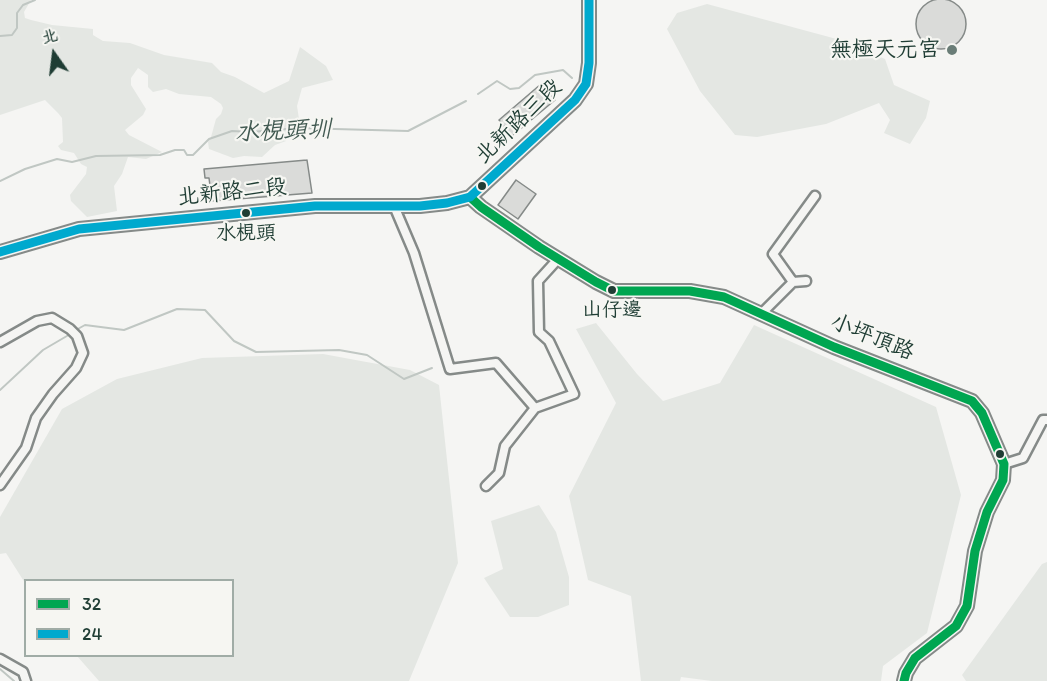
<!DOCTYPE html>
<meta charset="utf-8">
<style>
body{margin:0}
#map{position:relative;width:1047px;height:681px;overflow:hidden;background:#f5f5f3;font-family:Itim,"LXGW WenKai TC",sans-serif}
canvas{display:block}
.legend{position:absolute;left:24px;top:579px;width:210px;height:78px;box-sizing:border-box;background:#f6f6f2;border:2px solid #a0aca6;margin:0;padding:8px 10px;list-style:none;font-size:18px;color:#1f3d34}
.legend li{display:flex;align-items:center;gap:12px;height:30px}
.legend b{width:30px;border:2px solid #a0aca6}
.north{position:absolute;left:24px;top:24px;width:60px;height:60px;-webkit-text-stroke:4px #f6f6f2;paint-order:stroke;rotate:346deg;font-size:16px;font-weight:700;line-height:24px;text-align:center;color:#1f3d34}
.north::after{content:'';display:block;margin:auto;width:21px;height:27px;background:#1f3d34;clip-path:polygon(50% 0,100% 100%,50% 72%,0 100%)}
</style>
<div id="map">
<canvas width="1047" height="681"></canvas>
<ul class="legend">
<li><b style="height:8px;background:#00a651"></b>32</li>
<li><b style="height:8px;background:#00a9ce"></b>24</li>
</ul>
<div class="north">北</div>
</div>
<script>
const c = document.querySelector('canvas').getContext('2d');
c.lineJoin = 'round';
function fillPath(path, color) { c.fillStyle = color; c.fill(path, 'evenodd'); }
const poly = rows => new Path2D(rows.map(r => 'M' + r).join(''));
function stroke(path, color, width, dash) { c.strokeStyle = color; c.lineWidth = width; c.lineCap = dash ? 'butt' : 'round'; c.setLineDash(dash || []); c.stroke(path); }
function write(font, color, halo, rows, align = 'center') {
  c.font = font + ' Itim,"LXGW WenKai TC",sans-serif'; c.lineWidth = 4.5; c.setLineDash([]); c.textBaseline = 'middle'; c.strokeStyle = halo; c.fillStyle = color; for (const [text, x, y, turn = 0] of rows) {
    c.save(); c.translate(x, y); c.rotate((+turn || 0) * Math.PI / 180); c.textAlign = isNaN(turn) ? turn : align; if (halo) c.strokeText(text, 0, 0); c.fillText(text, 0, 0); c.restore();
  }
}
const green = poly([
 [0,0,31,0,24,12,25,18,31,20,52,25,93,29,93,35,103,41,130,43,164,55,212,63,221,72,235,77,264,93,289,81,300,47,326,66,333,80,302,88,297,106,299,119,289,124,286,141,275,145,262,157,244,156,233,158,209,149,208,142,211,137,216,119,221,114,223,108,221,104,211,97,179,94,166,89,153,92,148,87,148,75,138,68,131,78,131,85,146,109,143,115,125,130,129,135,162,152,146,159,128,157,122,174,114,186,117,211,87,217,71,201,70,195,86,174,87,167,81,164,74,153,61,150,58,146,63,142,62,118,58,113,45,100,0,115],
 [707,4,844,41,885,59,894,85,930,101,926,118,910,144,884,133,890,120,879,103,826,124,757,137,735,135,700,91,667,29,677,13],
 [596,323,637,374,663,401,720,383,754,325,936,407,961,495,927,633,883,666,881,681,712,681,681,677,680,681,641,681,631,596,588,580,569,496,616,403,576,329],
 [323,354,410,370,439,385,458,563,409,681,99,681,77,656,232,656,232,580,26,580,25,583,6,553,0,554,0,517,62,409,117,379,202,358],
 [539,505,556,532,569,577,569,605,538,617,510,617,484,578,503,569,491,521],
 [1047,562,1047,681,966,681,962,675,1042,564]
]);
const stream = poly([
 [0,36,12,35,17,28,17,13,23,5,35,0],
 [478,94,497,81,510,89,519,88,535,75,563,70,572,78],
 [0,181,25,169,57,159,72,162,96,156,160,155,175,150,184,150,187,155,193,155,209,139,232,131,251,132,299,128,408,131,466,101],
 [76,330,85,325,124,330,177,309,205,310,234,341,256,352,339,350,367,355,404,379,432,368],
 [0,390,43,350,72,333],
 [0,669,14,681]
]);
const building = poly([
 '916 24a25 25 0 1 1 50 0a25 25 0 1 1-50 0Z',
 [541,84,555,100,512,136,499,120,541,84],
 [307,160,312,193,212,201,209,178,205,178,204,169,307,160],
 [516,180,536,194,518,219,498,205,516,180]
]);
const street = poly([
 [394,206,414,253,450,369,496,363,535,408],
 [793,282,773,254,815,196],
 [762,313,793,282,806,281],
 [0,342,37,321,52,318,70,329,77,336,83,353,76,368,53,394,36,418,26,448,0,485],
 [1004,464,1023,458,1043,420,1047,420],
 [486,486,499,473,505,446,535,408,574,394,549,341,539,332,538,281,558,259],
 [0,659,23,672,26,681]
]);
const secondary = poly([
 [470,197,481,207,539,247,596,282,614,291,690,291,724,297,834,347,972,401,982,413,1004,464,1003,480,987,512,975,551,967,606,956,626,915,658,906,673,904,681],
 [0,252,79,229,315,206,420,206,447,203,470,197,575,100,586,84,589,63,589,0]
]);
const bus1 = poly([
 [470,197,481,207,539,247,596,282,614,291,690,291,724,297,834,347,972,401,982,413,1004,464,1003,480,987,512,975,551,967,606,956,626,915,658,906,673,904,681]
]);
const bus2 = poly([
 [0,252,79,229,315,206,420,206,447,203,470,197,575,100,586,84,589,63,589,0]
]);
const markers = [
 [952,50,6,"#6a7d77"],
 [482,186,5,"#1f3d34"],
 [246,213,5,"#1f3d34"],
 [612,290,5,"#1f3d34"],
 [1000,454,5,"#1f3d34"]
];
const busNames = [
 ["水梘頭",246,234],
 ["山仔邊",612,311]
];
const poiNames = [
 ["無極天元宮",940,50]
];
const streetNames = [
 ["北新路三段",519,122,-44],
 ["北新路二段",232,193,-6],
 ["小坪頂路",872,338,22]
];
const waterNames = [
 ["水梘頭圳",283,132,-2]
];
fillPath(green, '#e4e7e3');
stroke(stream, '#c0c7c3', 2);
fillPath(building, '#dadbd9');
stroke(building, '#858a88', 1.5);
stroke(street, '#858a88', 13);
stroke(secondary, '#858a88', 16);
stroke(street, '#f5f5f3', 8);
stroke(secondary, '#f5f5f3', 12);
stroke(bus1, '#00a651', 9);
stroke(bus2, '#00a9ce', 9);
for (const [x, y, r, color] of markers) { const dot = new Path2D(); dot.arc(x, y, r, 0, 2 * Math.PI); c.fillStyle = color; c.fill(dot); stroke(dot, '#f6f6f2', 2); }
write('20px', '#1f3d34', '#f6f6f2', busNames);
write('22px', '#1f3d34', '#f6f6f2', poiNames, 'right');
write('22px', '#1f3d34', '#f6f6f2', streetNames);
write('italic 24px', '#425a52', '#f6f6f2', waterNames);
</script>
